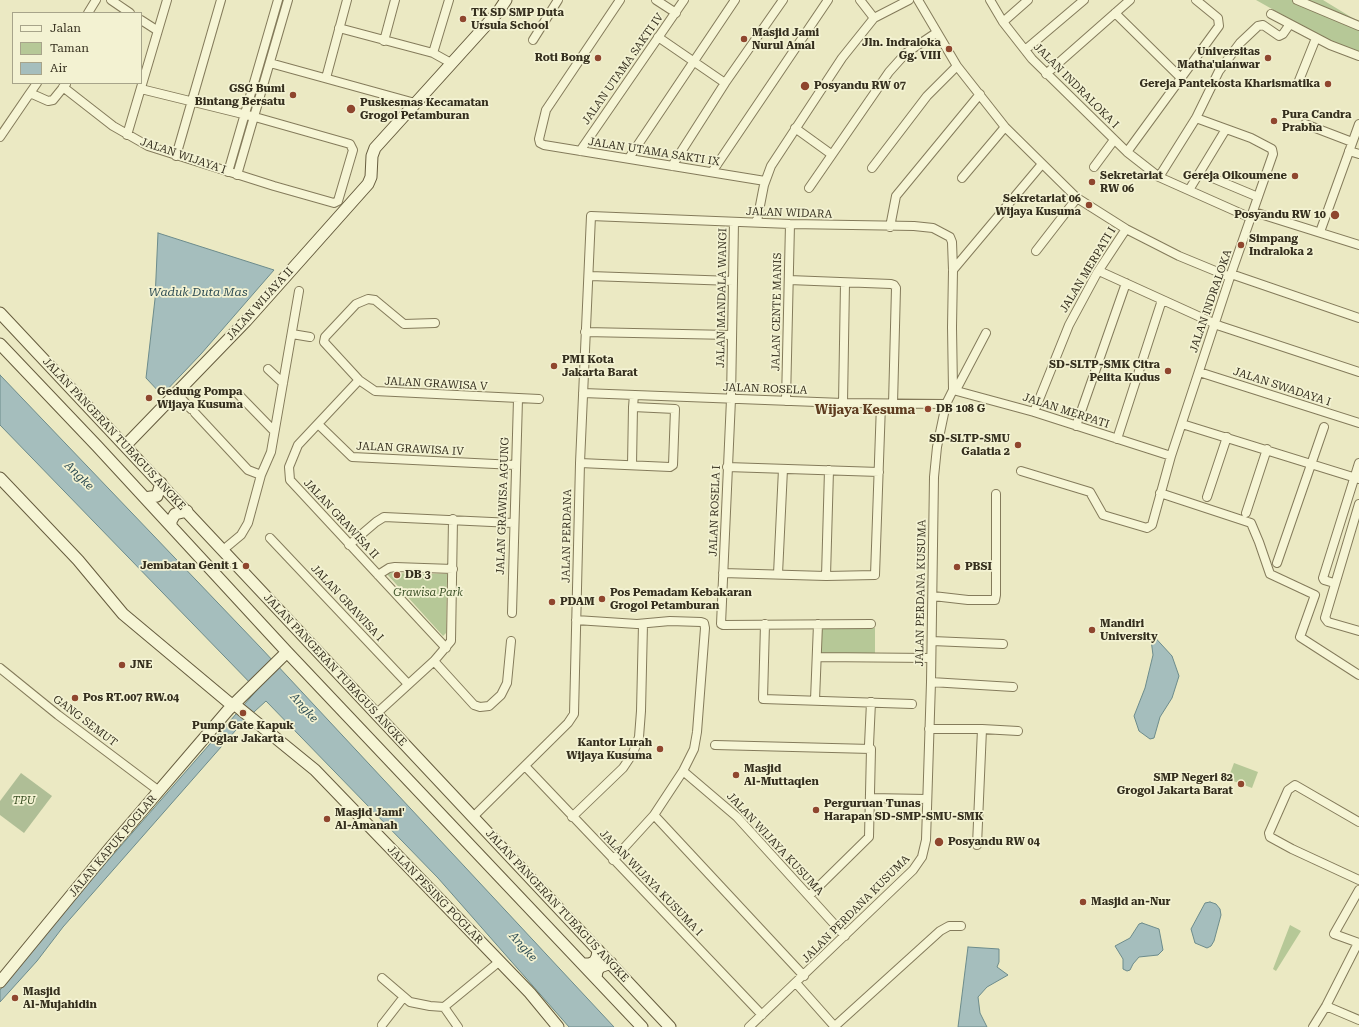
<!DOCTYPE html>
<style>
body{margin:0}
#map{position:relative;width:1359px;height:1027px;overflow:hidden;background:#ebe9c3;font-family:"Roboto Serif",serif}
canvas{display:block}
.legend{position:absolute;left:12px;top:12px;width:130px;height:72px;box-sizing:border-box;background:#f3f2d2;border:1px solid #a7a48a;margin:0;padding:5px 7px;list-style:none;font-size:12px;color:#352f1e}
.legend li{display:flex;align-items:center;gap:8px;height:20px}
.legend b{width:20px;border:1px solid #a7a48a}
</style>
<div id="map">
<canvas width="1359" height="1027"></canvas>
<ul class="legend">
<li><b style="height:5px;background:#f6f5d5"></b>Jalan</li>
<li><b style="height:11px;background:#b6c897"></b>Taman</li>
<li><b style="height:11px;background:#a5bebd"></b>Air</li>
</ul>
</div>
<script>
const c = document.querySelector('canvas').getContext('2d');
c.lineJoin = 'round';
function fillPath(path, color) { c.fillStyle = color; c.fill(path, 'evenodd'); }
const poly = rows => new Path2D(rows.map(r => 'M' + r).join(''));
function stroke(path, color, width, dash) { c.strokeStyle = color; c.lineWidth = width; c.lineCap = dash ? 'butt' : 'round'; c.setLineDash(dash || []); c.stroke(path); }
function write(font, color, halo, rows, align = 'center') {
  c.font = font + ' "Roboto Serif",serif'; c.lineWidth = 3.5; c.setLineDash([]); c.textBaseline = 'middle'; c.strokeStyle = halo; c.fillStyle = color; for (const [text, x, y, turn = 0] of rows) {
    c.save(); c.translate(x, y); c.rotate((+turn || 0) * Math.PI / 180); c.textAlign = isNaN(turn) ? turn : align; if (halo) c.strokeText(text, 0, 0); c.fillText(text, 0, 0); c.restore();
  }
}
const green = poly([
 [1256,0,1323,0,1359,22,1359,58],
 [386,573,447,574,446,633,443,636],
 [820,627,875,628,875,655,819,654],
 [1234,763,1258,772,1252,788,1228,779],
 [1290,925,1301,931,1276,971,1273,969]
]);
const cemetery = poly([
 [21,773,52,796,24,833,0,815,0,801]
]);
const water = poly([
 [158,233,274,270,201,354,162,395,146,378,155,299,158,233],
 [0,375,261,648,614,1027,569,1027,438,878,266,701,243,722,63,927,37,961,0,1002,0,990,57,919,257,690,0,425,0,375],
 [1150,632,1172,656,1179,676,1172,698,1160,717,1154,738,1150,739,1139,731,1134,716,1145,688,1153,655,1150,632],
 [1210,902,1216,904,1220,909,1221,915,1214,941,1211,946,1207,948,1195,943,1191,929,1205,903,1210,902],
 [1142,923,1159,929,1163,950,1158,955,1139,957,1133,964,1130,970,1127,971,1123,969,1123,959,1115,946,1130,938,1139,924,1142,923],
 [968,947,999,949,999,962,997,967,1008,975,987,987,978,997,980,1013,987,1027,958,1027,968,947]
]);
const street = poly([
 [111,0,130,13],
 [620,0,546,110,539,139,540,143,544,145,765,181],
 [656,0,676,13],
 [860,0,874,18],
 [918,0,957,66,1005,127,1077,198,1126,229,1179,256,1230,277],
 [990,0,1003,22,1032,59,1127,152,1159,177,1251,218],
 [1297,0,1359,26],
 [88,13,96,0],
 [1115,13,1180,77],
 [1271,14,1330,45,1359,56],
 [141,20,155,29],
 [1003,22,1028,0],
 [339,28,433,53,451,63],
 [658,37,725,83],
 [533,40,558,0],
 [384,41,395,0],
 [1025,50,1084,0],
 [433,53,449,0],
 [270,63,415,103],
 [1046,74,1130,0],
 [326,78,347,0],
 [1298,83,1316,38],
 [63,87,113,126,148,146,274,186,334,203,338,201,353,150,350,144,255,117,141,89],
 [30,93,37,83],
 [1305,124,1352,142],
 [795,128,831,154],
 [127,135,167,0],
 [0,137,30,93,48,101,53,100,66,84],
 [580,151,684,0],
 [1349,151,1359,154],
 [1127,152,1219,26,1218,18,1196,0],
 [176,156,221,0],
 [629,158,735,0],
 [672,166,725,83,783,0],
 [1094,167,1114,140],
 [872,168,927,96,957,66],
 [228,172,278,0],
 [712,172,828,0],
 [237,175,288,0],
 [1159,177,1196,118,1219,71,1240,43,1258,26,1263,25,1279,36,1283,34,1290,24],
 [962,178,1005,127],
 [1215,179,1258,197],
 [809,188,889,72,906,53,936,33],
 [1189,190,1226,129],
 [1254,212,1359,245],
 [757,221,764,185,771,166,842,58,874,18,909,0],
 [734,222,731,399,721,624,723,625,871,624],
 [890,227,896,196,980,94],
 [1320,232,1359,124],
 [1036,251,1077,198],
 [953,270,1042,164],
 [1099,271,1220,326,1359,372],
 [1231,274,1359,318],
 [590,276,733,281],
 [789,280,891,284,894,285,896,288,893,404],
 [435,323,404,324,375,300,368,299,356,304,325,337,324,342,359,380,375,391,539,399],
 [585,332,731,335],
 [292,334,310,337],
 [268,369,283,383],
 [1199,372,1359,423],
 [359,380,298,445,289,467,290,480,446,648],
 [953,390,1034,412,1171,456],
 [956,390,986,333],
 [583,393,843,403,946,404],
 [177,394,191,409],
 [238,394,274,431],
 [786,401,790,224],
 [843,403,845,283],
 [1034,412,1069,325,1097,273,1126,229],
 [195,413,248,470,261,475],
 [318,424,352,457,515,465],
 [1182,424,1359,479],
 [1076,426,1126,283],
 [1117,439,1162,300],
 [580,463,670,467,673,465,675,409,633,407,634,395],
 [632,465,633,407],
 [727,467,879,472],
 [1021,471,1090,492,1103,515,1147,528,1152,525,1171,456,1231,274,1273,154,1272,149,1251,138,1196,118],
 [1160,493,1251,523,1259,542,1270,574,1315,595,1300,637,1359,675],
 [1207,497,1227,437],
 [1359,504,1325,618,1328,622,1359,631],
 [1246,513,1267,449],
 [270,538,408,684],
 [349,545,376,522,384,517,513,523],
 [223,550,241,535,248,523,261,475,271,452,299,291],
 [1277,563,1324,427],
 [723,573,826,576,875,575,881,404],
 [778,574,783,469],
 [378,575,389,568,395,567,453,569],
 [826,576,829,470],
 [1334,583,1324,580,1323,578,1359,463],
 [933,596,968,600,995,600,996,595,996,494],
 [512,613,518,399],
 [576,620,637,624,670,621,701,622,704,623,705,628,697,732,694,749,683,771,654,815,613,860],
 [765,624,763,699,912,704],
 [932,641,1003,644],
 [817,657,931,658],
 [434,661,474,705,480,707,489,706,501,695,507,683,511,641],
 [0,668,58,715,159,791],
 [931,682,1013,687],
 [815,700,818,624],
 [376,714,434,661,451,641,453,519],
 [929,729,982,729,1018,731],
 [715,745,871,749,869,837,809,896],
 [869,745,871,702],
 [525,766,762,1015],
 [683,771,737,817,845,936],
 [870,798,927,799],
 [654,815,804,976],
 [474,816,568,723,574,714,580,463,591,216,790,224,914,226,933,228,950,237,952,242,953,270,952,327,953,390,946,404,937,447,934,477,931,682,926,840,922,857,913,870,749,1027],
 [572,817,623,768,633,753,639,737,641,711,643,624],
 [1359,822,1295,785,1288,790,1269,833,1270,837,1292,849,1359,880],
 [977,845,982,729],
 [1359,890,1334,934,1359,943],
 [382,978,410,1002,430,1006,444,1007],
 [796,983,835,1027],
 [1326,1006,1359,1020],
 [382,1025,403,998],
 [458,1027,444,1007,500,961],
 [834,1027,940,931,949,926,961,926],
 [1313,1027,1326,1006,1358,943]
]);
const secondary = poly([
 [0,313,670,1027],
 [0,344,97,446,287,652,642,1027],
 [125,446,246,321,368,184,371,177,372,156,375,148,498,12,506,0],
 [0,478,78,560,123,614,233,706],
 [145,498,157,496,161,483],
 [171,526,171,521,175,514,187,511],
 [234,704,315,770,530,993,558,1027],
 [583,964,589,964,594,962,597,957,598,950],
 [596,978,597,971,600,967,611,963],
 [0,982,110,848,229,709,287,652]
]);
const markers = [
 [463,19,4,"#8f462e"],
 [744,39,4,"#8f462e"],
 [949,49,4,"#8f462e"],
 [598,58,4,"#8f462e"],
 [1268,58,4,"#8f462e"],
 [1328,84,4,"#8f462e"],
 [805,86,5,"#8f462e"],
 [293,95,4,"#8f462e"],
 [351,109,5,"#8f462e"],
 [1274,121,4,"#8f462e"],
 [1295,176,4,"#8f462e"],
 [1092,182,4,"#8f462e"],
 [1089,205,4,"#8f462e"],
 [1335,215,5,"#8f462e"],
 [1241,245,4,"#8f462e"],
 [554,366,4,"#8f462e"],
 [1168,371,4,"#8f462e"],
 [149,398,4,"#8f462e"],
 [928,409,4,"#8f462e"],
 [1018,445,4,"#8f462e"],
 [246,566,4,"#8f462e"],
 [957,567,4,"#8f462e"],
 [397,575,4,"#8f462e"],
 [602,599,4,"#8f462e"],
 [552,602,4,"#8f462e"],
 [1092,630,4,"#8f462e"],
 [122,665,4,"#8f462e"],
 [75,698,4,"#8f462e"],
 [243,713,4,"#8f462e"],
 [660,749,4,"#8f462e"],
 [736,775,4,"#8f462e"],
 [1241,784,4,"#8f462e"],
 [816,810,4,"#8f462e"],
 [327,819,4,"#8f462e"],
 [939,842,5,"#8f462e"],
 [1083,902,4,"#8f462e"],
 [15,998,4,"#8f462e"]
];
const poiNames = [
 ["TK SD SMP Duta",471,13],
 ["Ursula School",471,26],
 ["Masjid Jami",752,33],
 ["Nurul Amal",752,46],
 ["Jln. Indraloka",941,43,"right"],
 ["Gg. VIII",941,56,"right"],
 ["Universitas",1260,52,"right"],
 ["Matha'ulanwar",1260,65,"right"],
 ["Roti Bong",590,58,"right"],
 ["Gereja Pantekosta Kharismatika",1320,84,"right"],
 ["Posyandu RW 07",814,86],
 ["GSG Bumi",285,89,"right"],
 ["Bintang Bersatu",285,102,"right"],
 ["Puskesmas Kecamatan",360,103],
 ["Grogol Petamburan",360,116],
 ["Pura Candra",1282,115],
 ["Prabha",1282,128],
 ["Sekretariat",1100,176],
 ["RW 06",1100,189],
 ["Gereja Oikoumene",1287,176,"right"],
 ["Sekretariat 06",1081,199,"right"],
 ["Wijaya Kusuma",1081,212,"right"],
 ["Posyandu RW 10",1326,215,"right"],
 ["Simpang",1249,239],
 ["Indraloka 2",1249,252],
 ["PMI Kota",562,360],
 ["Jakarta Barat",562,373],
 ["SD-SLTP-SMK Citra",1160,365,"right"],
 ["Pelita Kudus",1160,378,"right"],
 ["Gedung Pompa",157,392],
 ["Wijaya Kusuma",157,405],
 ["DB 108 G",936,409],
 ["SD-SLTP-SMU",1010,439,"right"],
 ["Galatia 2",1010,452,"right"],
 ["Jembatan Genit 1",238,566,"right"],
 ["PBSI",965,567],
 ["DB 3",405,575],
 ["Pos Pemadam Kebakaran",610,593],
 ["Grogol Petamburan",610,606],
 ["PDAM",560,602],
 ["Mandiri",1100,624],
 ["University",1100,637],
 ["JNE",130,665],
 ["Pos RT.007 RW.04",83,698],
 ["Pump Gate Kapuk",243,726,"center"],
 ["Poglar Jakarta",243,739,"center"],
 ["Kantor Lurah",652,743,"right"],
 ["Wijaya Kusuma",652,756,"right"],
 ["Masjid",744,769],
 ["Al-Muttaqien",744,782],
 ["SMP Negeri 82",1233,778,"right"],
 ["Grogol Jakarta Barat",1233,791,"right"],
 ["Perguruan Tunas",824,804],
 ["Harapan SD-SMP-SMU-SMK",824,817],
 ["Masjid Jami'",335,813],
 ["Al-Amanah",335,826],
 ["Posyandu RW 04",948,842],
 ["Masjid an-Nur",1091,902],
 ["Masjid",23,992],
 ["Al-Mujahidin",23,1005]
];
const streetNames = [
 ["JALAN UTAMA SAKTI IV",623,69,-55],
 ["JALAN INDRALOKA I",1076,86,45],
 ["JALAN UTAMA SAKTI IX",654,152,9],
 ["JALAN WIJAYA I",183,156,19],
 ["JALAN WIDARA",789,213,2],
 ["JALAN MERPATI I",1088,270,-59],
 ["JALAN MANDALA WANGI",722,298,-89],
 ["JALAN INDRALOKA",1211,301,-71],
 ["JALAN WIJAYA II",260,304,-48],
 ["JALAN CENTE MANIS",777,312,-89],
 ["JALAN GRAWISA V",436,384,3],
 ["JALAN SWADAYA I",1282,387,18],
 ["JALAN ROSELA",765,389,2],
 ["JALAN MERPATI",1066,411,18],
 ["JALAN PANGERAN TUBAGUS ANGKE",114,434,47],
 ["JALAN GRAWISA IV",410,449,3],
 ["JALAN GRAWISA AGUNG",503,506,-88],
 ["JALAN ROSELA I",715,511,-88],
 ["JALAN GRAWISA II",341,519,47],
 ["JALAN PERDANA",567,536,-89],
 ["JALAN PERDANA KUSUMA",921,593,-89],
 ["JALAN GRAWISA I",347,603,47],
 ["JALAN PANGERAN TUBAGUS ANGKE",335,670,47],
 ["GANG SEMUT",85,721,37],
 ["JALAN WIJAYA KUSUMA",775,844,47],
 ["JALAN KAPUK POGLAR",113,846,-50],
 ["JALAN WIJAYA KUSUMA I",651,883,46],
 ["JALAN PESING POGLAR",435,895,46],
 ["JALAN PANGERAN TUBAGUS ANGKE",557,906,47],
 ["JALAN PERDANA KUSUMA",856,909,-45]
];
const parkNames = [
 ["Grawisa Park",428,593],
 ["TPU",24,801]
];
const waterNames = [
 ["Waduk Duta Mas",198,292],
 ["Angke",79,476,44],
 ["Angke",304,708,48],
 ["Angke",523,947,48]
];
const quarterNames = [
 ["Wijaya Kesuma",865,410]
];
fillPath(green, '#b6c897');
fillPath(cemetery, '#afbe96');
fillPath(water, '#a5bebd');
stroke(water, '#6c8b8b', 1);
stroke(street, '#847b5b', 10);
stroke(secondary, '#665c3e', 13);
stroke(street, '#f6f5d5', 8);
stroke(secondary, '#f6f5d5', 11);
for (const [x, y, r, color] of markers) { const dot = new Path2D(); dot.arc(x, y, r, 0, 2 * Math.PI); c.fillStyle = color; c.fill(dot); stroke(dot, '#f3f2d2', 1.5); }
write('bold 11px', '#352f1e', '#f3f2d2', poiNames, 'left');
write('11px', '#352f1e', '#f3f2d2', streetNames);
write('italic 11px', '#3b5026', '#f3f2d2', parkNames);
write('italic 12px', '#2e4d54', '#f3f2d2', waterNames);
write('bold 13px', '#5f3d20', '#f3f2d2', quarterNames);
</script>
